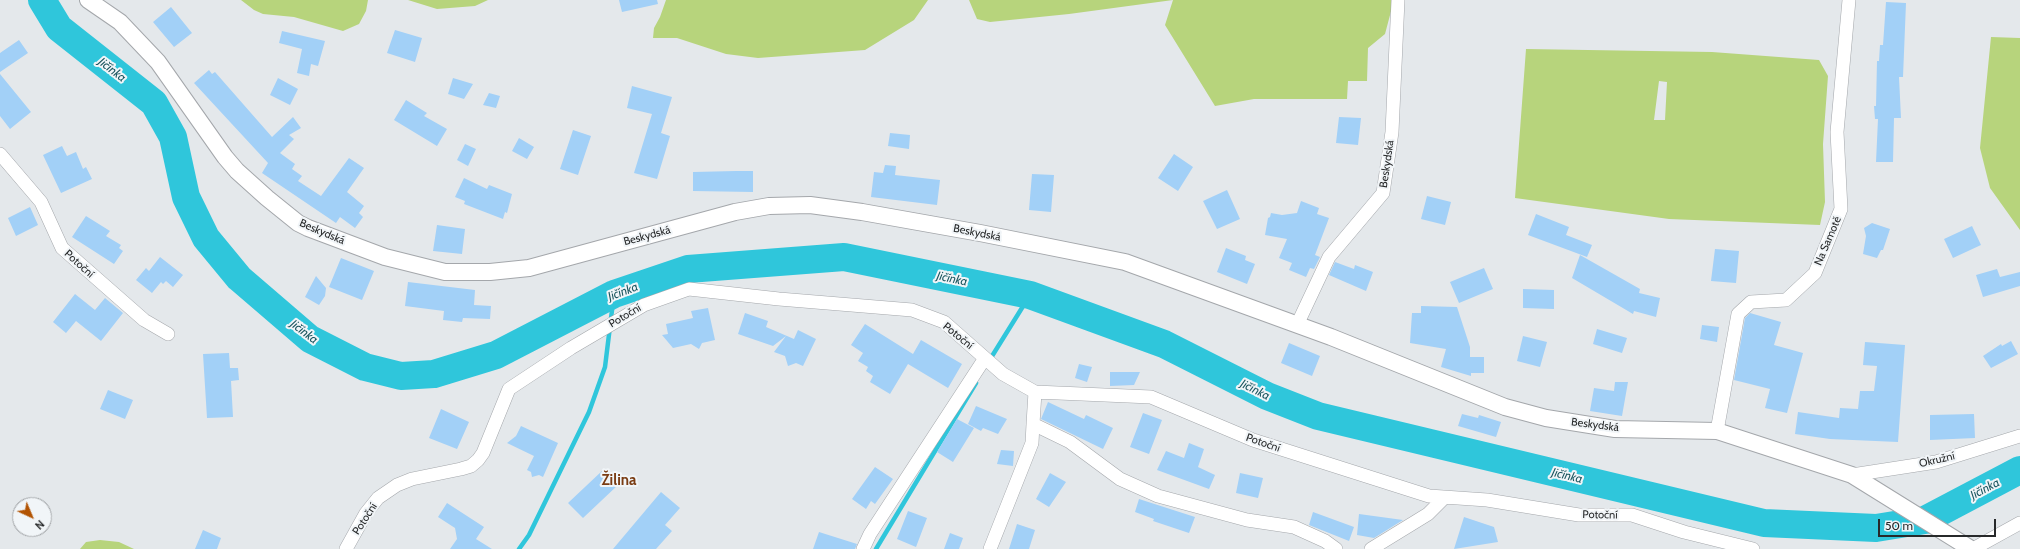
<!DOCTYPE html>
<meta charset="utf-8">
<style>
body{margin:0}
#map{position:relative;width:2020px;height:549px;overflow:hidden;background:#e4e8eb;font-family:Cabin,sans-serif}
canvas{display:block}
.north{position:absolute;left:12px;top:497px;width:40px;height:40px;box-sizing:border-box;background:#f1f5f8;border:1px solid #a0a3a6;border-radius:50%;rotate:136deg;font-size:11px;font-weight:700;line-height:16px;text-align:center;color:#27292a}
.north::after{content:'';display:block;margin:auto;width:14px;height:18px;background:#b25302;clip-path:polygon(50% 0,100% 100%,50% 72%,0 100%)}
.scale{position:absolute;left:1878px;top:519px;width:118px;height:18px;box-sizing:border-box;border:2px solid #27292a;border-top:0;padding-left:5px;font-size:12px;line-height:14px;white-space:nowrap;color:#27292a;-webkit-text-stroke:3px #f1f5f8;paint-order:stroke}
</style>
<div id="map">
<canvas width="2020" height="549"></canvas>
<div class="north">N</div>
<div class="scale">50 m</div>
</div>
<script>
const c = document.querySelector('canvas').getContext('2d');
c.lineJoin = 'round';
function fillPath(path, color) { c.fillStyle = color; c.fill(path, 'evenodd'); }
const poly = rows => new Path2D(rows.map(r => 'M' + r).join(''));
function stroke(path, color, width, dash) { c.strokeStyle = color; c.lineWidth = width; c.lineCap = dash ? 'butt' : 'round'; c.setLineDash(dash || []); c.stroke(path); }
function write(font, color, halo, rows, align = 'center') {
  c.font = font + ' Cabin,sans-serif'; c.lineWidth = 4; c.setLineDash([]); c.textBaseline = 'middle'; c.strokeStyle = halo; c.fillStyle = color; for (const [text, x, y, turn = 0] of rows) {
    c.save(); c.translate(x, y); c.rotate((+turn || 0) * Math.PI / 180); c.textAlign = isNaN(turn) ? turn : align; if (halo) c.strokeText(text, 0, 0); c.fillText(text, 0, 0); c.restore();
  }
}
const green = poly([
 [241,0,368,0,366,11,359,24,343,31,294,17,263,14,254,10],
 [408,0,488,0,475,6,437,9],
 [666,0,928,0,914,20,865,50,758,58,726,54,677,38,653,38,654,28,660,17],
 [969,0,1394,0,1385,34,1368,48,1367,81,1348,81,1347,99,1254,99,1215,106,1165,25,1173,0,1069,14,990,22,977,19],
 [1991,37,2020,38,2020,230,1990,188,1980,148],
 [1526,49,1712,52,1819,60,1828,76,1823,144,1825,202,1820,225,1669,219,1515,198],
 [1659,81,1667,82,1665,120,1654,120],
 [100,540,119,542,134,549,80,549,86,542]
]);
const stream = poly([
 [989,361,1030,295],
 [519,549,529,535,589,412,605,367,614,294],
 [876,549,976,383]
]);
const river = poly([
 [42,0,59,28,154,103,173,137,186,197,206,238,239,278,310,339,365,367,401,376,434,374,496,355,614,294,688,269,844,257,1030,295,1164,344,1267,396,1318,416,1764,523,1876,528,1925,520,2020,470]
]);
const building = poly([
 [619,0,657,0,658,4,622,12],
 [1886,2,1906,3,1903,77,1899,77,1901,118,1894,118,1893,162,1876,162,1878,119,1875,119,1874,106,1876,106,1877,61,1879,61,1880,45,1883,45],
 [171,7,192,33,174,47,153,22],
 [395,30,422,38,415,62,387,53],
 [282,31,325,41,318,66,311,64,309,76,297,73,302,49,279,43],
 [19,40,28,53,0,72,0,53],
 [209,70,212,74,215,72,272,137,293,117,301,128,289,135,294,139,280,153,295,164,292,169,302,176,298,181,321,196,349,158,364,168,347,192,364,206,359,213,363,217,355,228,340,217,336,223,262,173,268,163,194,83],
 [0,74,31,112,10,129,0,116],
 [278,78,298,89,290,105,270,95],
 [453,78,473,84,464,99,448,94],
 [632,86,672,97,661,133,670,136,657,179,634,173,652,114,627,108],
 [489,93,500,96,496,108,483,105],
 [406,100,427,113,424,116,447,129,437,146,394,120],
 [1339,117,1361,118,1358,145,1336,143],
 [573,130,591,136,578,175,560,169],
 [890,133,910,135,909,149,888,146],
 [519,138,534,147,527,159,512,151],
 [465,144,476,149,468,166,457,160],
 [62,146,67,156,76,152,83,169,86,167,92,179,61,193,43,155],
 [1174,154,1193,167,1178,191,1158,178],
 [885,165,896,166,895,175,940,180,937,205,871,197,874,172,883,173],
 [736,171,753,171,753,192,693,191,693,172],
 [1032,174,1054,175,1051,212,1029,210],
 [464,178,487,189,489,185,512,194,507,213,505,212,503,219,464,204,465,201,455,197],
 [1227,190,1240,219,1217,229,1203,201],
 [1427,196,1451,202,1445,225,1421,219],
 [1301,201,1319,208,1317,214,1329,218,1315,255,1320,257,1314,269,1310,268,1306,277,1289,270,1292,263,1279,258,1287,239,1265,235,1268,218,1270,217,1271,213,1282,215,1297,213],
 [30,207,38,225,16,236,8,218],
 [1536,214,1569,227,1566,235,1592,245,1587,257,1528,235],
 [86,216,110,231,106,236,121,245,119,248,123,251,114,264,72,237],
 [1872,223,1890,229,1883,250,1881,250,1877,258,1863,254,1866,236,1864,228],
 [437,225,465,229,462,254,433,251],
 [1972,226,1981,245,1953,258,1944,239],
 [1226,248,1246,256,1245,260,1255,264,1247,284,1217,272],
 [1715,249,1739,251,1736,283,1711,281],
 [1580,255,1640,289,1639,293,1660,298,1656,317,1634,311,1633,314,1572,278],
 [160,257,183,275,173,287,166,281,163,284,161,282,152,293,136,280,146,268,149,271],
 [341,258,374,271,362,300,329,287],
 [1335,262,1354,269,1355,265,1373,272,1366,291,1329,275],
 [1484,268,1493,289,1459,303,1450,282],
 [1997,269,2000,277,2020,272,2020,286,1983,297,1976,275],
 [316,276,326,288,325,296,319,305,305,297],
 [408,282,475,290,474,305,491,306,490,319,463,318,462,322,443,320,444,311,405,306],
 [1523,289,1554,290,1554,309,1523,308],
 [75,294,95,310,105,298,123,313,101,341,76,321,66,333,53,322],
 [1421,306,1457,307,1470,347,1470,357,1484,357,1484,373,1471,373,1471,376,1441,367,1446,349,1410,343,1412,313,1421,313],
 [708,308,715,340,702,343,699,349,691,344,673,348,662,335,668,334,666,324,693,318,691,311],
 [745,313,768,321,766,327,794,339,798,330,816,339,803,366,796,363,788,366,785,356,774,352,786,336,773,346,738,334],
 [1750,313,1781,322,1774,345,1803,353,1787,413,1765,408,1770,389,1734,380,1745,318],
 [865,324,913,354,921,340,962,364,948,388,908,364,890,394,870,382,873,376,866,371,868,367,858,361,863,353,851,345],
 [1702,325,1719,327,1717,342,1700,339],
 [1597,329,1627,338,1622,353,1593,344],
 [1523,336,1547,342,1540,367,1517,361],
 [2011,341,2018,354,1991,368,1983,356,2001,344,2002,346],
 [1865,342,1905,345,1898,442,1830,439,1795,434,1798,412,1839,418,1840,408,1858,409,1860,391,1874,391,1877,366,1863,365],
 [1289,343,1320,356,1312,376,1281,363],
 [229,353,230,368,238,368,239,380,231,381,233,417,207,418,203,354],
 [1079,364,1092,367,1087,382,1075,378],
 [1110,372,1140,372,1134,385,1110,386],
 [1615,382,1628,382,1622,416,1590,411,1594,388,1614,391],
 [108,390,133,400,125,419,100,409],
 [1048,402,1084,419,1086,415,1113,428,1103,449,1041,419],
 [976,406,1007,419,998,434,983,428,981,431,968,424],
 [441,409,469,422,457,449,429,438],
 [1143,413,1162,420,1149,454,1130,447],
 [1462,414,1478,418,1479,415,1501,422,1496,437,1458,426],
 [1974,414,1975,438,1930,440,1930,415],
 [957,419,974,428,953,462,937,452],
 [521,426,558,443,543,477,539,475,532,477,531,472,527,470,534,456,507,443,516,436],
 [1189,443,1204,449,1198,467,1215,475,1209,489,1157,470,1166,451,1184,458],
 [1001,450,1014,451,1013,466,997,464],
 [875,467,893,479,875,504,871,501,866,509,852,499],
 [603,470,618,485,583,518,568,503],
 [1050,473,1066,482,1049,507,1036,499],
 [1240,473,1263,478,1258,498,1236,493],
 [661,492,680,508,665,525,672,531,656,549,613,549],
 [1139,499,1195,517,1189,533,1153,521,1154,519,1135,512],
 [447,503,484,527,476,539,492,549,450,549,457,539,455,528,438,517],
 [908,511,927,518,916,547,897,539],
 [1313,512,1354,527,1349,541,1309,525],
 [1359,514,1403,520,1374,538,1357,535],
 [1464,517,1494,527,1498,542,1454,549],
 [1017,524,1035,530,1029,549,1009,549],
 [203,530,221,538,217,549,195,549],
 [819,532,857,544,855,549,813,549],
 [950,533,963,538,959,549,944,549]
]);
const minor = poly([
 [0,154,41,202,62,248,144,320,168,334],
 [1297,325,1329,257,1383,193,1392,132,1398,0],
 [1035,392,1033,424,1070,442,1120,479,1158,496,1247,520,1294,527,1325,541,1336,549],
 [1717,431,1738,314,1751,302,1786,300,1815,273,1841,209,1837,132,1849,0],
 [1852,475,1936,462,2020,436],
 [346,549,366,513,378,498,397,485,412,479,461,469,471,466,478,460,483,453,509,389,571,348,644,305,689,289,779,299,912,310,944,322,1003,374,1035,392,1151,397,1253,440,1429,496,1487,500,1579,515,1632,515,1684,532,1753,549],
 [863,549,870,534,985,358],
 [990,549,1032,443,1033,424],
 [1371,549,1428,514,1444,498],
 [1973,549,2020,523]
]);
const tertiary = poly([
 [88,0,120,22,158,62,225,157,237,171,267,198,298,223,308,228,385,257,445,272,490,272,529,268,735,212,769,206,810,205,862,212,980,233,1125,262,1331,337,1505,407,1546,418,1615,429,1717,431,1852,475,1971,549]
]);
const streetNames = [
 ["Beskydská",1387,164,-82],
 ["Beskydská",322,232,23],
 ["Beskydská",977,233,11],
 ["Beskydská",647,236,-15],
 ["Na Samotě",1828,241,-67],
 ["Potoční",79,264,42],
 ["Potoční",625,316,-31],
 ["Potoční",958,336,39],
 ["Beskydská",1595,425,7],
 ["Potoční",1263,443,19],
 ["Okružní",1937,460,-13],
 ["Potoční",1600,515,1],
 ["Potoční",365,519,-57]
];
const waterNames = [
 ["Jičínka",112,70,38],
 ["Jičínka",952,279,12],
 ["Jičínka",623,292,-21],
 ["Jičínka",304,332,37],
 ["Jičínka",1255,390,26],
 ["Jičínka",1567,476,14],
 ["Jičínka",1985,489,-28]
];
const districtNames = [
 ["Žilina",619,481]
];
fillPath(green, '#b7d47c');
stroke(stream, '#2fc6db', 4.5);
stroke(river, '#2fc6db', 28);
fillPath(building, '#a2d0f7');
stroke(minor, '#a4a7ab', 14);
stroke(tertiary, '#a4a7ab', 18);
stroke(minor, '#fff', 13);
stroke(tertiary, '#fff', 16);
write('11px', '#27292a', '#f1f5f8', streetNames);
write('italic 12px', '#1a555e', '#f1f5f8', waterNames);
write('bold 15px', '#7a3c13', '#f1f5f8', districtNames);
</script>
